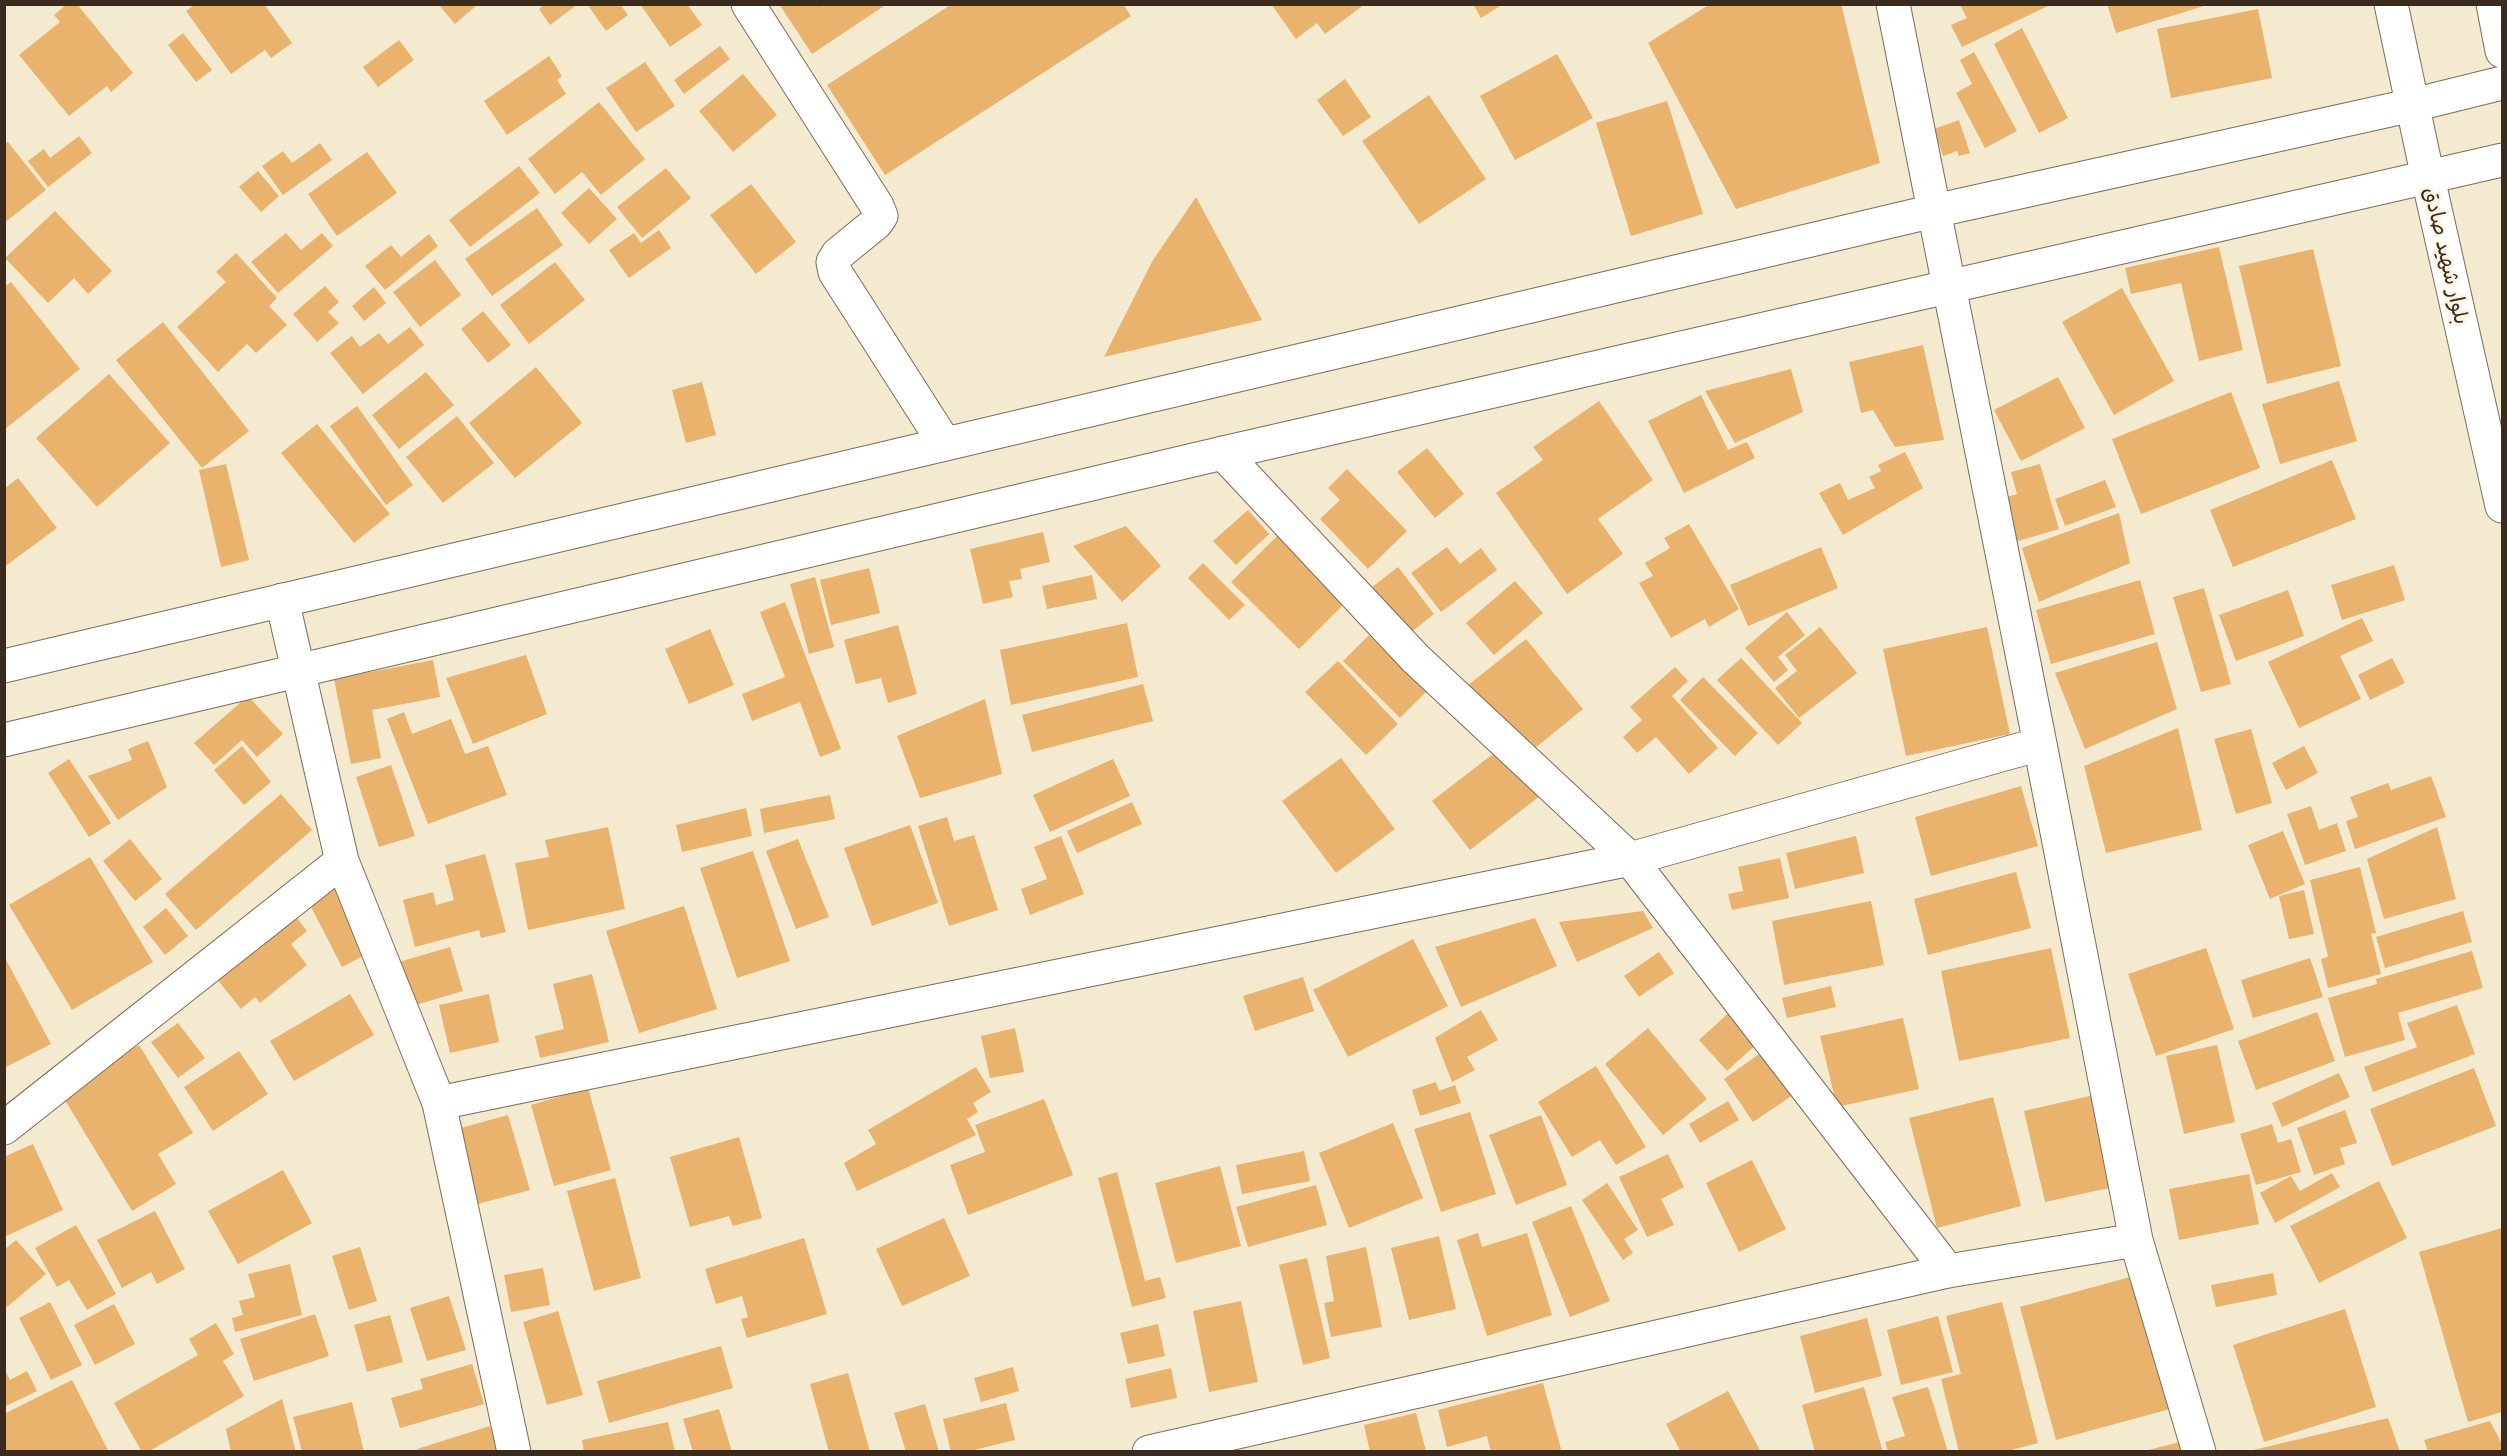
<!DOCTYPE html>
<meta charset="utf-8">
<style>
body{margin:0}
#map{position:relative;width:2507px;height:1456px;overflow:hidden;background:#f3eacf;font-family:Caveat,sans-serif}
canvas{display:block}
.frame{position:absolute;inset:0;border:6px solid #3b2a1e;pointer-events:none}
</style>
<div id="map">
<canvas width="2507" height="1456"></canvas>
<div class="frame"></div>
</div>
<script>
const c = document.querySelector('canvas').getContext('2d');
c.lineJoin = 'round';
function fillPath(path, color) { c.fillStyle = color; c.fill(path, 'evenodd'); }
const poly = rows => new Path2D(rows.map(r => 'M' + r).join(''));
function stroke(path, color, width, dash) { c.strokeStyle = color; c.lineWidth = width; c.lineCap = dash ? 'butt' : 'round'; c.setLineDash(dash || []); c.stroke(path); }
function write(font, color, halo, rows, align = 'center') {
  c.font = font + ' Caveat,"Playpen Sans Arabic",sans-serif'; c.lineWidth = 6; c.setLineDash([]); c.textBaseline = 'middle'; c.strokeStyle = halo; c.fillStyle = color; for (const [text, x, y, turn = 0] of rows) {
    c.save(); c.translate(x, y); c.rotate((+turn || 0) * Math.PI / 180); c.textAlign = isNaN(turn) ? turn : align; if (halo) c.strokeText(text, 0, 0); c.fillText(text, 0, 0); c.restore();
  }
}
const building = poly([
 [67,4,77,4,133,73,111,92,107,86,69,116,19,55,60,22,54,15],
 [196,4,264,4,292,43,271,58,265,50,231,74,186,11],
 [438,4,478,4,455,24],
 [544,4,578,4,550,25,539,9],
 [587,4,620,4,628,15,606,31],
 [640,4,687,4,702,25,670,47],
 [779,4,822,4,823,7,826,4,887,4,812,54],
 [952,4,1123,4,1131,16,885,175,827,85],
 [1271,4,1365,4,1325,34,1317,23,1296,39],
 [1473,4,1503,4,1481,18],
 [1710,4,1841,4,1880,163,1736,209,1648,43],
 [2107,4,2207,4,2207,5,2116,33],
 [1960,5,2050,5,1962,47,1951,25,1967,18],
 [2258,9,2272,78,2171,98,2157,29],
 [2022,28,2068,118,2039,133,1994,44],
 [183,33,212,70,196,82,168,45],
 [399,40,414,60,378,87,363,67],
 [720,46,730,59,684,94,674,80],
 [1974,52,2017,131,1985,148,1956,93,1972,84,1960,60],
 [1557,54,1593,118,1515,160,1480,96],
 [549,56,562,76,557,80,566,94,507,135,484,101],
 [645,62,675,106,636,132,606,88],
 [743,74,777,115,733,152,699,111],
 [1345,79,1371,117,1343,136,1317,100],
 [1429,95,1486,179,1419,224,1362,141],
 [1667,101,1703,214,1631,236,1596,123],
 [599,102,645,159,601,195,582,172,555,194,528,159],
 [1959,120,1970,153,1959,156,1957,151,1943,156,1934,129],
 [79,136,92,153,48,187,28,161,44,149,50,158],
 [8,142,46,190,4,223,4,144],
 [320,143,332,160,283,195,262,166,283,151,292,163],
 [367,152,397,193,337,236,308,194],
 [519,166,540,193,470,247,449,220],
 [666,168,691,198,642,238,617,207],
 [258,171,279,196,261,212,239,187],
 [751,184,796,242,756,274,710,215],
 [589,188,617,219,589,244,561,213],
 [1196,197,1262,320,1104,357,1153,260],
 [537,208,563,245,492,296,465,259],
 [55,211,112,271,88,294,74,278,48,303,5,258],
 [659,230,671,248,629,278,609,250,634,233,641,243],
 [286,233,301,250,322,233,333,246,278,293,251,262],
 [429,234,438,246,385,290,365,266,391,245,401,257],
 [2219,247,2243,350,2199,361,2181,283,2131,294,2125,268],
 [2313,249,2341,366,2267,384,2239,266],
 [236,253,277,298,269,306,287,325,256,353,247,344,218,372,177,327,226,282,216,272],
 [435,260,461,295,420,327,393,292],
 [555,262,585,300,529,344,500,305],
 [11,282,80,369,4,430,4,287],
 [325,286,339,302,328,312,339,323,317,342,293,314],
 [374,287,386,303,364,321,352,306],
 [2122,288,2174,381,2114,415,2062,322],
 [483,311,511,345,488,363,461,329],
 [163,322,249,431,202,468,116,360],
 [410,327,424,345,363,394,330,353,352,336,360,347,379,333,388,344],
 [1923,345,1944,440,1895,447,1873,410,1861,413,1849,362],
 [536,367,582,423,515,478,469,423],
 [1791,369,1803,412,1735,443,1705,391],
 [426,372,454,405,399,449,372,415],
 [109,374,170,443,97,507,36,438],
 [2058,377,2085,428,2021,461,1994,410],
 [2339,381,2357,441,2280,464,2262,404],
 [702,382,716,435,686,443,672,390],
 [2231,392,2260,468,2141,514,2112,439],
 [1701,395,1728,450,1747,442,1755,458,1684,493,1648,421],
 [1599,401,1653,480,1598,519,1623,554,1567,594,1496,493,1543,460,1533,447],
 [357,406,413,485,386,505,330,426],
 [457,416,494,463,443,503,406,457],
 [317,424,390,514,354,543,281,453],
 [1427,448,1464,494,1435,518,1397,472],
 [1905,452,1923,488,1843,535,1819,493,1840,483,1848,500,1875,488,1869,477,1881,471,1878,465],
 [2332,460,2356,519,2233,567,2210,510],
 [226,464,249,560,221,567,199,470],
 [2040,464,2059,529,2008,544,1995,500,2017,494,2011,472],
 [1347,469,1407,531,1368,569,1320,519,1340,500,1328,488],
 [18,478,57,528,4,567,4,489],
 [2105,480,2116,507,2065,526,2055,499],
 [1248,510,1269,534,1236,565,1213,541],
 [2119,513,2130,563,2039,602,2022,548],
 [1689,524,1739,609,1709,627,1705,619,1671,638,1639,583,1653,576,1645,563,1670,548,1664,538],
 [1126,526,1161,566,1122,602,1073,546],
 [1043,532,1050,562,1020,569,1022,579,1009,581,1013,597,983,604,970,549],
 [1280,533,1348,600,1299,649,1231,582],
 [1447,547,1460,564,1481,548,1497,570,1441,612,1411,573],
 [1821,547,1838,588,1748,626,1730,585],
 [1203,563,1245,605,1229,620,1188,578],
 [2394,565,2405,600,2342,620,2331,585],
 [1398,567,1434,614,1404,638,1367,591],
 [869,568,880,613,831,625,820,580],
 [1092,575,1097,599,1047,609,1042,586],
 [815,577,834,647,809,654,790,584],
 [2140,580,2155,634,2051,664,2036,610],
 [1515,581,1543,613,1494,655,1466,623],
 [2204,588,2231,684,2201,692,2173,597],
 [2288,590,2304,636,2236,661,2219,615],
 [785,602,841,749,820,757,800,702,752,721,742,694,785,677,760,612],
 [1787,612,1805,635,1778,657,1788,670,1774,682,1745,648],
 [2362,618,2373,641,2340,656,2361,699,2299,728,2268,662],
 [1127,623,1138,677,1011,705,1000,650],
 [898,625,917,694,888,703,881,678,856,684,844,640],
 [1820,627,1857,673,1799,718,1775,688,1797,671,1785,655],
 [1987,627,2010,734,1906,756,1883,649],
 [710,629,734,685,689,704,665,649],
 [1369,635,1426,692,1400,718,1343,661],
 [1526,639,1583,709,1524,757,1467,686],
 [2157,642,2177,709,2085,749,2055,673],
 [526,655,547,714,473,744,446,678],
 [1741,658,1802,723,1778,745,1717,680],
 [2392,658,2405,683,2370,700,2358,675],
 [433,660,440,697,372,710,381,758,351,764,334,679],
 [1338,661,1398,724,1366,755,1305,692],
 [1675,667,1688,681,1672,696,1718,748,1689,774,1656,737,1637,753,1623,737,1642,720,1630,707],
 [1703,677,1758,733,1735,756,1680,700],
 [1143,684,1153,721,1032,752,1022,715],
 [248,696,283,734,257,757,242,740,214,765,194,743],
 [985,699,1002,774,920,798,897,736],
 [404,712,412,734,451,719,465,754,488,746,507,795,428,824,387,719],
 [2178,728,2202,830,2106,853,2084,766],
 [2251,729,2272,803,2236,814,2214,739],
 [148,741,167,787,118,820,88,776,132,760,128,749],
 [242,746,271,782,244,805,214,770],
 [2304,746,2318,773,2286,790,2272,763],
 [1502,747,1540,796,1470,850,1432,801],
 [1341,758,1395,829,1336,873,1282,801],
 [69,759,111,823,89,837,48,773],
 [1113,759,1130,796,1050,832,1033,795],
 [391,765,415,836,379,847,356,777],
 [2431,776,2446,817,2355,849,2346,821,2358,817,2350,797,2388,783,2391,790],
 [2021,786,2038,846,1931,876,1915,817],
 [281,794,312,830,196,930,165,894],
 [830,795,835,819,764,833,760,809],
 [1132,802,1142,824,1077,853,1067,831],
 [2311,806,2319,830,2337,823,2346,851,2305,865,2287,814],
 [746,808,752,836,682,852,676,825],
 [947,817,954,841,974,835,998,910,949,926,918,826],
 [910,825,938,903,872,926,844,848],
 [608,827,625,909,528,930,515,863,549,857,545,840],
 [2437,827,2456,899,2384,919,2367,859],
 [2283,831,2305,884,2270,899,2248,845],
 [1061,836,1084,894,1030,915,1021,889,1047,879,1034,847],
 [1856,836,1864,873,1795,889,1786,853],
 [130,839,162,879,135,901,103,861],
 [798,839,829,917,796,929,766,851],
 [753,851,790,961,737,978,700,868],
 [485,854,506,932,481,938,479,930,415,947,403,900,433,892,436,905,454,900,445,865],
 [90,857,153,962,72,1010,9,905],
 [1780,858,1789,898,1732,910,1728,894,1743,891,1738,867],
 [2360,867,2376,933,2371,934,2381,974,2328,988,2321,959,2328,957,2310,880],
 [2016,872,2031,928,1928,955,1914,899],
 [334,888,367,954,342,967,308,901],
 [2304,890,2314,934,2289,939,2279,896],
 [1871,901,1884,965,1784,985,1772,921],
 [684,906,717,1009,639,1033,606,931],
 [166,908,188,936,165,955,143,927],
 [1643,911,1653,928,1577,962,1559,922],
 [2463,911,2472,942,2385,968,2376,937],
 [294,914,307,931,291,944,307,965,260,1003,255,997,241,1009,216,978],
 [1535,918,1557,966,1461,1007,1435,947],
 [1413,939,1448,1006,1348,1057,1313,990],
 [450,947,463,991,412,1006,399,962],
 [2051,948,2070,1038,1959,1061,1941,971],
 [2206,948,2234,1029,2156,1056,2128,974],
 [2472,951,2483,988,2398,1013,2405,1040,2345,1057,2328,998,2377,984,2376,979],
 [1659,952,1674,973,1639,997,1624,976],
 [4,956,51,1044,4,1068],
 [2310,958,2323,997,2253,1018,2241,980],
 [592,974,609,1042,540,1058,535,1036,564,1029,553,984],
 [1303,977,1314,1011,1255,1031,1243,996],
 [1831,986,1836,1007,1787,1018,1782,998],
 [350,994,374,1035,294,1081,270,1041],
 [489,994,499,1042,450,1053,439,1005],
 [2457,1005,2475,1054,2373,1092,2364,1067,2417,1047,2407,1023],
 [1733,1009,1761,1040,1727,1071,1699,1040],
 [1481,1010,1498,1040,1467,1057,1475,1070,1452,1082,1435,1038],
 [2317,1012,2335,1061,2256,1090,2238,1041],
 [1903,1018,1919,1089,1837,1107,1820,1036],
 [178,1023,205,1058,178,1078,151,1042],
 [1015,1028,1024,1072,990,1078,981,1036],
 [1648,1028,1707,1099,1663,1135,1605,1064],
 [139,1045,193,1133,158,1154,176,1184,132,1211,60,1092],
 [2217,1045,2235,1122,2184,1134,2166,1056],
 [1769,1047,1799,1091,1753,1122,1724,1079],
 [239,1051,268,1094,213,1131,184,1087],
 [1596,1066,1646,1147,1616,1165,1600,1140,1572,1157,1538,1102],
 [976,1067,991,1092,973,1103,978,1112,967,1119,976,1135,857,1191,844,1163,876,1144,868,1130],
 [2474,1068,2496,1126,2392,1166,2370,1109],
 [2339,1073,2350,1097,2282,1127,2272,1103],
 [1436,1082,1439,1091,1455,1085,1461,1103,1420,1116,1412,1090],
 [588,1088,611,1170,554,1186,531,1105],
 [2098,1094,2118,1186,2045,1202,2024,1111],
 [1993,1097,2021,1206,1937,1228,1909,1118],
 [1044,1099,1073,1175,968,1215,950,1165,985,1152,975,1125],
 [1728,1101,1739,1120,1700,1143,1689,1124],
 [2345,1110,2357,1143,2340,1148,2345,1164,2314,1175,2297,1128],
 [1470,1112,1496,1194,1441,1212,1414,1129],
 [508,1115,530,1190,478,1204,457,1129],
 [1541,1115,1567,1185,1516,1205,1489,1135],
 [1393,1123,1423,1198,1349,1228,1319,1153],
 [2272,1124,2278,1143,2291,1139,2301,1172,2256,1185,2240,1134],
 [739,1137,762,1218,733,1226,729,1216,690,1227,670,1157],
 [33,1144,63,1210,4,1237,4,1157],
 [1304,1151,1310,1181,1242,1194,1236,1165],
 [1668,1154,1684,1187,1661,1199,1674,1225,1647,1237,1619,1177],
 [1752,1160,1786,1229,1739,1252,1706,1183],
 [1220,1166,1241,1246,1176,1263,1155,1183],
 [283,1170,312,1223,238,1264,208,1211],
 [1117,1172,1145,1281,1160,1277,1166,1298,1132,1307,1098,1178],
 [2332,1173,2340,1187,2275,1223,2260,1193,2291,1176,2300,1191],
 [2249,1174,2259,1224,2179,1240,2169,1189],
 [615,1178,641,1278,594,1291,567,1191],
 [2379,1181,2407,1238,2319,1283,2290,1226],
 [1607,1183,1638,1230,1624,1239,1633,1253,1623,1260,1582,1200],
 [1316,1185,1327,1225,1248,1247,1236,1207],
 [1571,1206,1610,1301,1570,1317,1532,1222],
 [155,1211,185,1269,157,1284,151,1272,122,1288,97,1240],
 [944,1218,970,1276,902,1306,876,1249],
 [76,1225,116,1294,87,1310,69,1280,57,1287,35,1248],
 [2502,1228,2502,1412,2468,1422,2419,1252],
 [1478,1233,1482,1247,1527,1233,1552,1315,1487,1336,1457,1240],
 [1439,1236,1456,1309,1409,1320,1391,1248],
 [804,1238,827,1314,747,1338,741,1319,748,1317,742,1296,716,1304,705,1269],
 [16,1240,46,1274,7,1307,4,1304,4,1250],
 [360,1247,377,1301,349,1310,332,1256],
 [1366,1247,1382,1327,1331,1337,1324,1303,1334,1301,1326,1256],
 [1307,1258,1330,1358,1303,1365,1279,1265],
 [290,1264,302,1315,235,1332,232,1318,243,1315,239,1301,255,1297,248,1274],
 [543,1268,550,1305,511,1312,504,1275],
 [2273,1273,2277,1295,2216,1307,2211,1285],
 [2134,1276,2170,1409,2056,1440,2020,1307],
 [449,1296,466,1350,427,1361,410,1308],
 [1241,1301,1258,1382,1209,1392,1193,1311],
 [50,1302,82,1365,51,1380,19,1318],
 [2002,1302,2038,1443,2004,1452,1959,1452,1941,1379,1961,1374,1946,1316],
 [114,1304,135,1344,95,1365,74,1325],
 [2345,1309,2376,1407,2264,1442,2233,1345],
 [558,1311,583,1395,547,1405,523,1322],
 [315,1314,329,1356,254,1381,240,1339],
 [390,1315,403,1362,367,1372,354,1325],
 [1938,1316,1953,1372,1901,1385,1887,1330],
 [1867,1318,1882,1376,1815,1393,1800,1336],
 [216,1323,234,1354,223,1361,244,1396,148,1452,142,1452,114,1403,198,1355,189,1339],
 [1158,1324,1165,1356,1128,1364,1120,1333],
 [721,1346,733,1388,609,1423,597,1381],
 [472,1364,484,1404,400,1428,391,1398,423,1389,420,1379],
 [1013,1367,1019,1391,981,1402,974,1378],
 [4,1368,10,1380,27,1371,37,1391,4,1407],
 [1171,1368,1177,1398,1131,1408,1125,1379],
 [848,1373,870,1452,829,1452,810,1384],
 [72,1380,109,1452,4,1452,4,1414],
 [1543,1383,1561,1449,1553,1452,1491,1452,1487,1436,1447,1447,1438,1410],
 [1864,1387,1883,1452,1815,1452,1802,1405],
 [1928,1387,1948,1452,1888,1452,1885,1442,1905,1436,1892,1397],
 [1728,1391,1761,1452,1681,1452,1666,1424],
 [282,1399,296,1452,231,1452,226,1429],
 [352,1402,364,1452,302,1452,293,1417],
 [1006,1403,1015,1440,966,1452,951,1452,943,1419],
 [925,1404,939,1452,906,1452,894,1413],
 [719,1409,732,1452,693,1452,683,1419],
 [1416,1413,1426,1451,1370,1452,1364,1425],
 [2388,1418,2400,1452,2249,1452,2249,1451],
 [2490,1421,2502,1444,2502,1452,2428,1452,2424,1440],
 [668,1422,675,1452,584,1452,582,1440],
 [490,1426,499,1452,418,1452,417,1449],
 [2188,1440,2191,1452,2144,1452,2144,1451]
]);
const street = poly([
 [748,4,877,206,881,216,876,223,838,254,833,262,835,272,945,444],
 [1893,4,2040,744,2136,1240,2199,1452],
 [1223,453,1415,658,1630,859,1948,1271],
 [282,600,342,861,439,1103,514,1452],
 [439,1103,1630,859,2040,744],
 [4,1128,342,861],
 [1149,1452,1948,1271,2136,1240]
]);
const secondary = poly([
 [2391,4,2428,178,2502,506],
 [2493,4,2502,51],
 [4,666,1934,211,2413,105,2502,83],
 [4,740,1223,453,2502,160]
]);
const streetNames = [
 ["بلوار شهید صادق",2445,256,77]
];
fillPath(building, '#e9b36d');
stroke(street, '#7b6d5c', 35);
stroke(secondary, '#7b6d5c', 35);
stroke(street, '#fff', 33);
stroke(secondary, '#fff', 33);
write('21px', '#3b2a1e', '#fcf5e5', streetNames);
</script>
